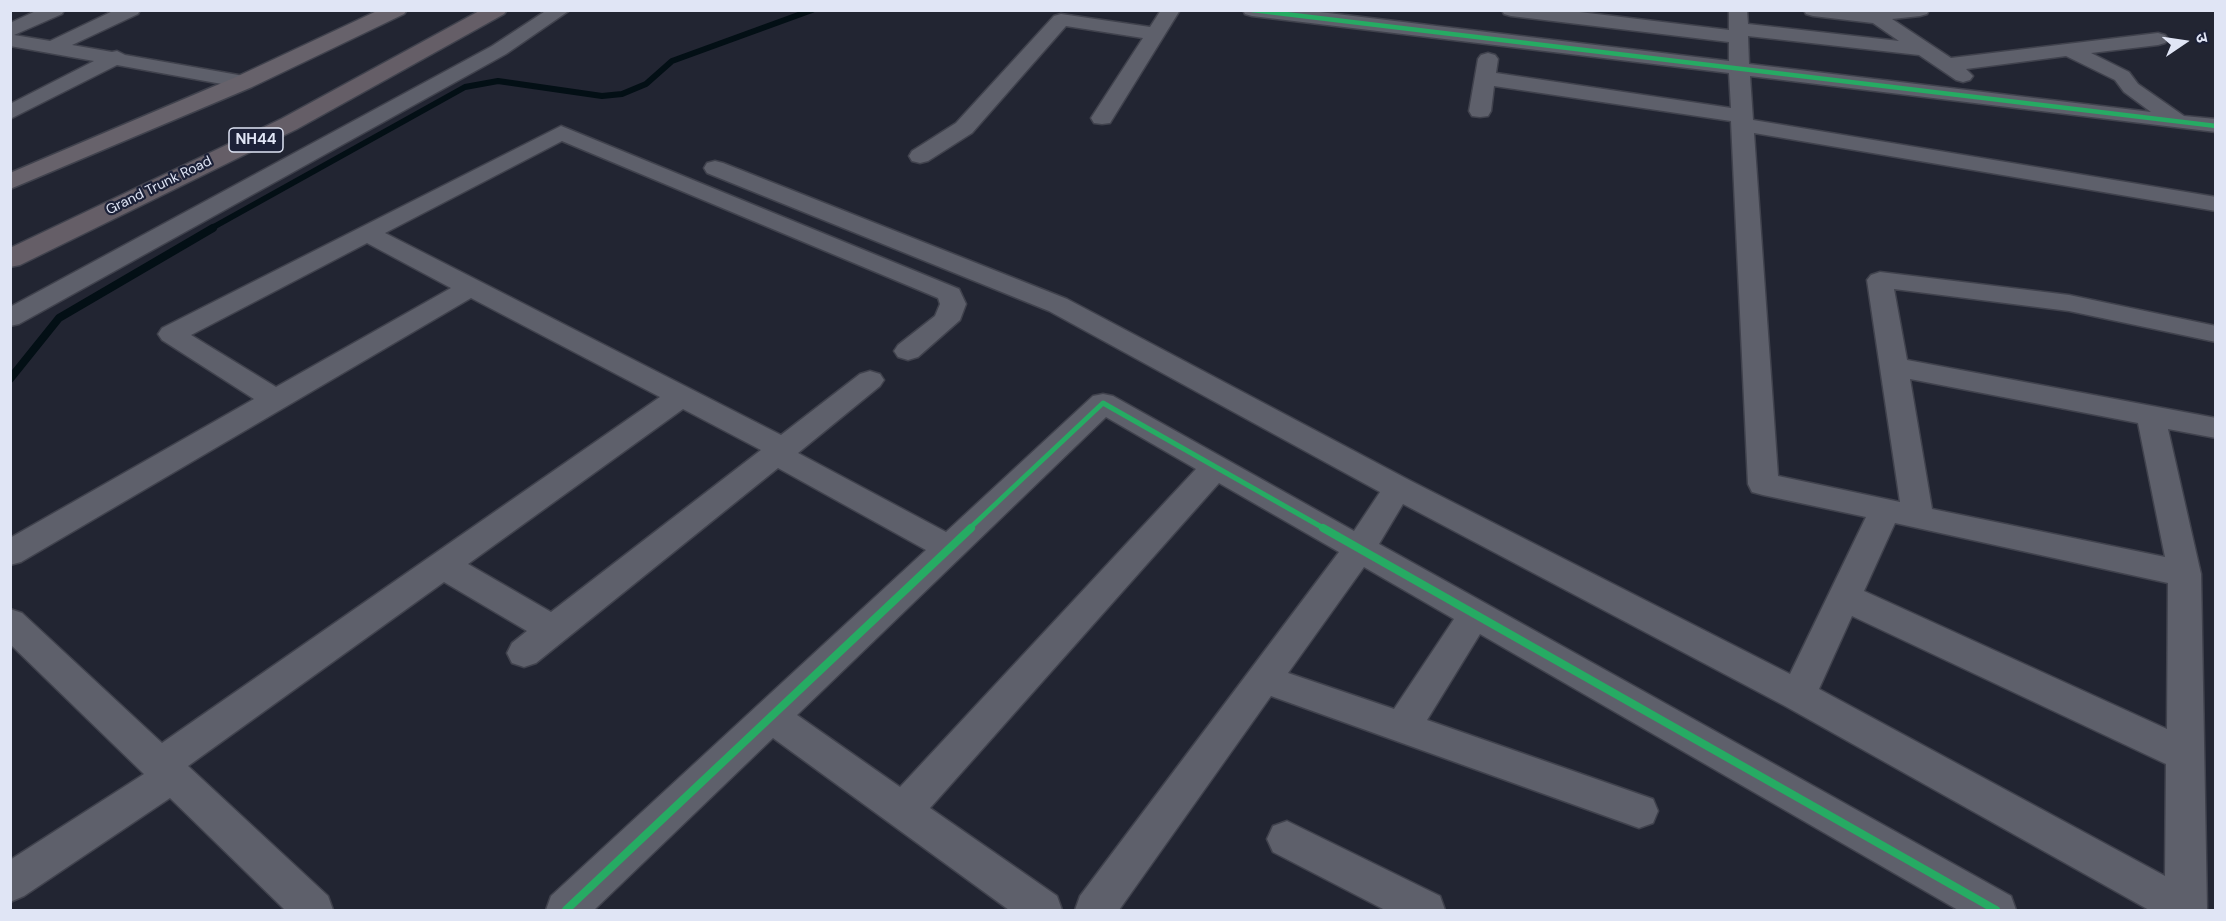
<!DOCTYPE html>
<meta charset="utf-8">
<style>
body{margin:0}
#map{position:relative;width:2226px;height:921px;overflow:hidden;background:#222532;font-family:"DM Sans","Noto Sans Devanagari",sans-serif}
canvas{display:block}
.frame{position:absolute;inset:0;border:12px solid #e0e5f5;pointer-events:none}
.north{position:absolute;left:2154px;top:12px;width:60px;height:60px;-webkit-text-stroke:4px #1c2138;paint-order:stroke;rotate:77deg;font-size:16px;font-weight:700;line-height:24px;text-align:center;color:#e0e5f5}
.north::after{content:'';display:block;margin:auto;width:21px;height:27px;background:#e0e5f5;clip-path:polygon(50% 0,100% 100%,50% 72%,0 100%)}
</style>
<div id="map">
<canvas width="2226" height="921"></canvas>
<div class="frame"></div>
<div class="north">उ</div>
</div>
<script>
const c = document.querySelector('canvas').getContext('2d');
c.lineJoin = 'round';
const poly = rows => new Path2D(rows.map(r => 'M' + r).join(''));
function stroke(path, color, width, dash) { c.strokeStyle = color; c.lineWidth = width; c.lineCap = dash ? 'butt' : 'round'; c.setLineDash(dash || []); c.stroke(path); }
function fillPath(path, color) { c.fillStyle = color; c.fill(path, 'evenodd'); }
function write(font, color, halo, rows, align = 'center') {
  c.font = font + ' "DM Sans",sans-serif'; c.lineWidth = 4.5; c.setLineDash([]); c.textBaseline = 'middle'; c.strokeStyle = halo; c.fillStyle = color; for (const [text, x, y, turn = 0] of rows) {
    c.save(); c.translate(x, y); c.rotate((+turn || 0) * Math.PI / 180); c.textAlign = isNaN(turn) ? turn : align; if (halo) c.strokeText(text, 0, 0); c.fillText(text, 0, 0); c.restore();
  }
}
const streamFar1 = poly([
 [210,229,465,87,498,81,602,96,622,94,646,84,672,61,812,10]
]);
const stream = poly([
 [10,379,59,318,213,228]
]);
const minor = poly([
 [38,10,64,10,62,14,14,35,50,41,115,10,140,10,138,14,72,45,112,52,117,51,125,55,244,76,251,78,254,82,251,86,244,88,117,65,10,119,10,104,94,61,10,46,10,23,38,10],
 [547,10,570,10,506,54,19,324,10,326,10,307,492,46,547,10],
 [1161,10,1180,10,1110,123,1102,124,1094,123,1091,118,1143,38,1066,26,972,133,928,161,920,163,912,161,909,156,912,151,956,123,1054,16,1061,14,1150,27,1161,10],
 [1243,10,1303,10,1729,61,1729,42,1511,16,1504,14,1502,10,1563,10,1729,30,1729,10,1747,10,1748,24,1899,41,1873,23,1813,16,1806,14,1804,10,1929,10,1927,14,1920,16,1892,19,1951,58,2158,33,2165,35,2168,39,2165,43,2158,45,2091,53,2129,72,2138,84,2184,116,2216,119,2216,132,1750,76,1753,120,2216,197,2216,211,1754,133,1778,476,1900,502,1867,280,1871,275,1880,272,2069,295,2216,326,2216,342,2069,311,1894,289,1907,360,2216,418,2216,438,2168,429,2201,574,2207,910,2149,910,1785,706,1403,504,1379,544,2011,896,2016,910,1958,910,1480,634,1427,720,1653,799,1658,811,1653,823,1639,828,1271,696,1119,910,1075,910,1080,896,1339,552,1219,483,930,808,1057,896,1062,910,1009,910,773,738,594,910,546,910,551,896,926,550,778,468,536,663,524,667,512,663,507,653,512,643,527,631,444,582,188,766,328,896,333,910,285,910,170,798,24,896,10,902,10,860,144,774,10,644,10,609,22,613,162,743,660,397,471,298,21,562,10,565,10,538,254,399,162,340,158,334,162,328,561,126,959,289,966,304,960,320,918,357,908,360,898,357,894,351,898,345,935,316,940,304,938,298,562,141,385,233,781,435,860,374,870,371,880,374,884,380,880,386,798,453,946,532,1093,396,1103,394,1113,396,1354,531,1380,492,1049,311,707,173,704,168,707,163,715,161,723,163,1067,299,1409,480,1790,674,1866,517,1763,495,1752,492,1748,484,1731,121,1494,86,1491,111,1488,116,1480,117,1472,116,1469,111,1478,59,1481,55,1488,53,1495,55,1498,59,1496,73,1731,108,1729,73,1252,16,1245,14,1243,10],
 [1748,36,1919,55,1956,80,1963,82,1970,80,1973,76,1966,69,2066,56,2115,80,2124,92,2151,112,1749,64,1748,36],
 [367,243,451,288,276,387,191,335,367,243],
 [1910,379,2138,423,2165,557,1932,509,1910,379],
 [683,409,761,450,551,612,468,564,683,409],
 [1106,417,1196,469,900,787,797,715,1106,417],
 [1895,523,2168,583,2167,729,1864,591,1895,523],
 [1364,567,1454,619,1394,709,1288,673,1364,567],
 [1852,616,2166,764,2165,876,1819,689,1852,616],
 [1287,821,1440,896,1445,910,1385,910,1273,852,1267,839,1273,826,1287,821]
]);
const major = poly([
 [379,10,407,10,404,14,252,87,10,189,10,173,236,77,379,10]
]);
const highway = poly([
 [481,10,507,10,504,14,297,129,20,265,10,267,10,248,281,119,481,10]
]);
const cyclewayFar2 = poly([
 [1252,10,2216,126]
]);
const cyclewayFar1 = poly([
 [969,529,1103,403,1325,529]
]);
const cycleway = poly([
 [1323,528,1996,910],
 [566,910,971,528]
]);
const farStreetnames = [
 ["Grand Trunk Road",159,186,-26]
];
const shields = [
 [256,140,54]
];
const shieldNames = [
 ["NH44",256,140]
];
stroke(streamFar1, '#030f15', 6);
stroke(stream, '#030f15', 8);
stroke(minor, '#40424d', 3);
stroke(major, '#40424d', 3);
stroke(highway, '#40424d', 3);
fillPath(minor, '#5e606b');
fillPath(major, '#67626b');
fillPath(highway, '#655e67');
stroke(cyclewayFar2, '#26ab63', 4.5);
stroke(cyclewayFar1, '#26ab63', 5);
stroke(cycleway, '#26ab63', 8);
write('14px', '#e0e5f5', '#1c2138', farStreetnames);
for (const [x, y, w] of shields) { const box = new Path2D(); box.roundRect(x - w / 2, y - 12, w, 24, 4.5); c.fillStyle = '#1c2138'; c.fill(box); stroke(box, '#e0e5f5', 1.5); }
write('bold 15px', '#e0e5f5', null, shieldNames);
</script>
